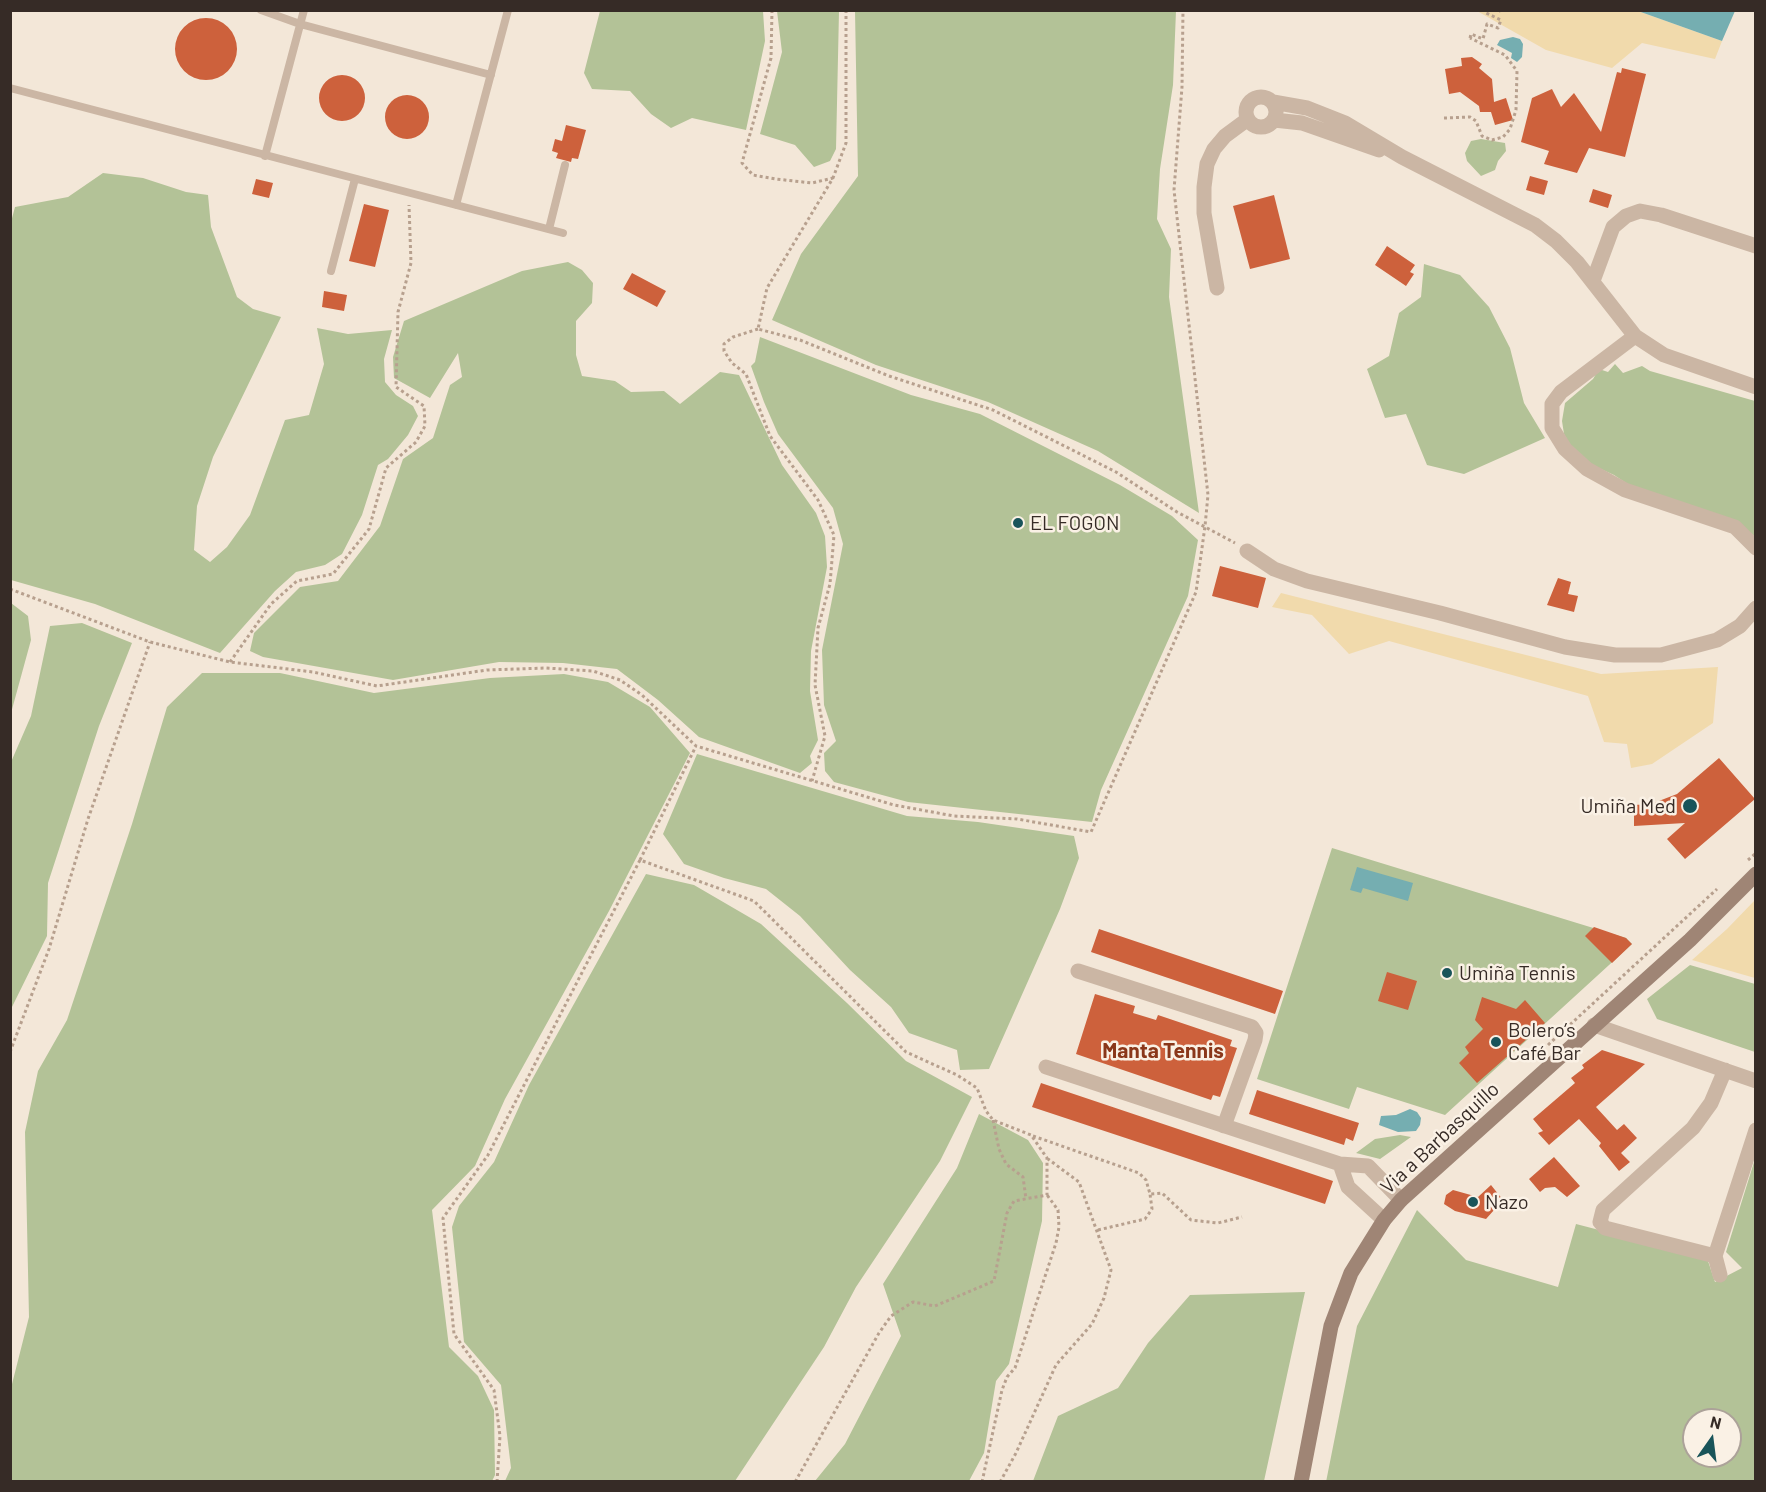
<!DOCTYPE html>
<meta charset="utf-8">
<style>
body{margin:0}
#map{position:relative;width:1766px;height:1492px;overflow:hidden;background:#f3e7d8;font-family:Barlow,sans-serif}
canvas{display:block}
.frame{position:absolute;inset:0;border:12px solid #362b26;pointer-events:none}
.north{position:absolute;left:1682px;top:1408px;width:60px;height:60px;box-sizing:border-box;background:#faf1e5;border:2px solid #aca299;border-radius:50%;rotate:14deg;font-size:16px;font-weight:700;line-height:24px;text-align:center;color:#362b26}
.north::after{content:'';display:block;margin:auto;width:21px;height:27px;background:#19545a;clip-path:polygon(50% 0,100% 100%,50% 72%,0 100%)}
</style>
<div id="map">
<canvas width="1766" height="1492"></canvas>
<div class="frame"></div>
<div class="north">N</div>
</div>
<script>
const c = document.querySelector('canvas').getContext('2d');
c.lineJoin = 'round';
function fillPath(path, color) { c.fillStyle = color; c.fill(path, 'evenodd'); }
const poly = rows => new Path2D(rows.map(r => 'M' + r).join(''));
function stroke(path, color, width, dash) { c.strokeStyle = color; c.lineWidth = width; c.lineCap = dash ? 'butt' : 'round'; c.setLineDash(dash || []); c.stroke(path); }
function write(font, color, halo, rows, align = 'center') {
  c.font = font + ' Barlow,sans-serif'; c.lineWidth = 5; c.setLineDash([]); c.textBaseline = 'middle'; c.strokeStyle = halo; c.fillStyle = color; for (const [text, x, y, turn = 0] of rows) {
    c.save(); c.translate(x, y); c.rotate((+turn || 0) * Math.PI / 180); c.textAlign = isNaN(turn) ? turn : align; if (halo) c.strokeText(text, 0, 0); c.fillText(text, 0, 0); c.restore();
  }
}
const green = poly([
 [600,11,763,11,765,41,746,130,692,118,671,128,651,114,630,91,592,89,584,73],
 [777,11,839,11,836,149,830,161,814,167,795,145,760,134,782,52],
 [855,11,1176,11,1173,85,1160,169,1157,219,1171,249,1169,297,1199,513,1098,451,988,402,876,365,772,320,801,254,858,176],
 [1481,139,1505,143,1506,151,1498,161,1495,170,1481,176,1467,161,1465,153,1471,141],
 [103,173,143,178,186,192,208,195,211,227,237,297,253,309,281,317,213,457,197,506,194,550,210,562,227,547,250,515,285,420,309,415,324,364,317,328,348,334,392,330,384,359,385,382,396,395,413,406,418,416,408,435,388,459,378,465,362,515,342,554,325,565,296,572,275,591,220,653,95,604,11,580,11,222,15,207,68,197],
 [568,262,582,270,593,283,592,303,576,321,576,355,582,376,615,381,631,392,664,391,680,404,720,372,739,375,782,465,816,513,825,536,827,567,811,651,810,691,818,740,810,756,812,763,800,773,699,737,658,700,617,669,563,663,499,662,393,680,263,657,250,651,254,633,300,587,338,581,380,526,403,459,433,438,450,385,462,377,458,353,430,398,394,378,393,357,404,321,522,271],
 [1424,264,1460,275,1489,307,1510,348,1524,403,1545,438,1464,474,1427,465,1406,414,1385,418,1367,369,1389,356,1399,313,1421,297],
 [760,337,911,395,980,414,1120,485,1172,516,1198,540,1188,596,1101,790,1092,822,908,802,834,782,825,771,824,753,836,741,824,705,822,650,843,544,833,508,778,434,764,402,751,366,755,362],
 [1615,364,1623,373,1642,366,1650,371,1755,401,1755,537,1735,520,1629,485,1614,475,1592,465,1572,449,1564,434,1562,421,1565,403,1593,379,1599,369,1608,372],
 [11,603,28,616,31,640,11,713],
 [82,623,132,643,99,726,48,883,47,936,11,1009,11,762,31,716,50,626],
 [202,673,280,673,374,693,490,678,564,674,608,682,650,707,690,753,609,911,505,1099,475,1166,432,1210,449,1347,478,1376,494,1410,495,1475,492,1481,11,1481,11,1388,29,1317,25,1132,38,1071,67,1020,132,824,167,707],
 [697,754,907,816,978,822,1074,836,1079,858,1060,909,989,1069,960,1070,957,1050,909,1033,891,1007,850,970,800,916,766,889,724,878,684,864,663,834],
 [1332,848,1626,938,1632,944,1445,1115,1357,1087,1349,1109,1257,1079],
 [646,874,694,885,761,924,847,1003,906,1061,972,1097,940,1161,856,1287,824,1347,735,1481,505,1481,511,1468,501,1385,464,1342,452,1227,459,1206,494,1162,529,1085],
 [1690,965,1755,984,1755,1052,1657,1019,1647,999],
 [979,1114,1028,1140,1043,1163,1042,1221,1009,1364,996,1381,984,1453,969,1481,815,1481,845,1444,901,1336,883,1284,957,1168],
 [1400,1135,1411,1137,1380,1159,1356,1153,1375,1139],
 [1755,1159,1755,1481,1326,1482,1357,1326,1417,1210,1466,1260,1558,1287,1576,1224,1707,1258,1715,1282,1742,1268,1726,1252],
 [1694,1420,1730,1420,1730,1456,1694,1456],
 [1305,1292,1264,1481,1033,1481,1058,1416,1118,1388,1148,1343,1190,1295]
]);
const sand = poly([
 [1477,11,1638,11,1722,41,1715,59,1642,43,1612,68,1546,50],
 [1281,593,1601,674,1718,667,1713,723,1652,764,1631,768,1627,744,1604,742,1588,696,1389,641,1349,654,1312,615,1272,607],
 [1755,900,1755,978,1692,960,1727,929]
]);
const water = poly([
 [1638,11,1735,11,1722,41],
 [1513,37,1520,39,1523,44,1522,57,1517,62,1511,58,1512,53,1497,45,1500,40],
 [1357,867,1413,883,1408,901,1363,888,1361,893,1350,890],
 [1410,1109,1417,1112,1421,1118,1420,1125,1416,1131,1398,1132,1379,1125,1381,1116,1396,1115]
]);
const building = poly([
 '175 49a31 31 0 1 1 62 0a31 31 0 1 1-62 0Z',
 [1472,57,1482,64,1479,68,1492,79,1494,102,1506,98,1513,120,1495,125,1491,112,1480,112,1479,106,1460,92,1449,94,1445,69,1462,66,1461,58],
 [1622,68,1646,74,1625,157,1589,148,1577,173,1544,164,1549,151,1521,142,1532,98,1552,89,1561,107,1574,93,1601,132,1617,72,1621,73],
 '319 98a23 23 0 1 1 46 0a23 23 0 1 1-46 0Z',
 '385 117a22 22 0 1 1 44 0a22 22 0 1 1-44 0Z',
 [566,125,586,130,578,159,572,158,571,162,556,158,558,153,552,151,555,139,562,141],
 [1530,176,1548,181,1544,195,1526,190],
 [256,179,273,183,269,198,252,194],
 [1593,189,1612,195,1608,208,1589,202],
 [1274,195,1290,259,1250,269,1233,206],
 [364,204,389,210,375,267,349,261],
 [1387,246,1415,265,1410,272,1414,274,1406,286,1375,265],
 [632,273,666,291,657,307,623,289],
 [324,291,347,295,344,311,322,307],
 [1220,566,1266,578,1258,608,1212,596],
 [1558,578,1571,582,1568,594,1578,596,1574,612,1547,605],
 [1719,758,1755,799,1685,859,1667,839,1685,823,1634,826,1634,805,1651,804,1677,794],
 [1594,927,1626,938,1632,944,1612,963,1585,936],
 [1099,929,1283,991,1275,1014,1091,952],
 [1387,972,1417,981,1408,1010,1378,1001],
 [1095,994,1135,1006,1133,1013,1156,1020,1158,1015,1232,1040,1230,1046,1237,1048,1220,1097,1213,1095,1211,1100,1076,1054],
 [1482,997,1516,1009,1525,1000,1545,1023,1477,1083,1459,1063,1469,1053,1465,1047,1483,1029,1475,1020],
 [1602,1050,1645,1064,1596,1107,1617,1130,1624,1124,1637,1138,1621,1153,1630,1162,1619,1171,1599,1146,1601,1143,1579,1119,1549,1145,1538,1133,1543,1131,1533,1119,1575,1083,1571,1078,1584,1068,1582,1065],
 [1041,1083,1333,1181,1325,1204,1032,1107],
 [1257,1090,1359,1123,1353,1141,1346,1138,1344,1145,1249,1114],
 [1554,1157,1580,1186,1567,1197,1555,1187,1545,1188,1540,1192,1529,1179],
 [1491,1185,1503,1200,1486,1219,1455,1211,1444,1204,1446,1195,1453,1190,1478,1197]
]);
const path = poly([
 [772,10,771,58,742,163,753,175,776,179,812,183,833,178],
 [846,10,846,143,833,178,767,288,758,329,800,340,889,376,993,410,1116,472,1177,512,1235,543],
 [1498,10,1502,12],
 [1470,38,1471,34,1483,39,1487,24,1498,28,1501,20,1486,13,1487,10],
 [1444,118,1470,117,1476,121,1482,136,1492,140,1503,137,1510,129,1516,110,1517,71,1505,55,1470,38],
 [758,329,733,337,724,344,724,351,732,363,746,374,770,436,818,500,834,535,830,584,818,628,815,685,825,736,812,781],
 [10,589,150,642,230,662,313,672,377,686,487,670,546,668,593,671,620,680,642,695,696,746,894,805,954,816,1017,819,1091,832,1196,592,1205,526,1208,495,1174,190,1182,87,1183,10],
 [230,662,271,604,297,581,333,574,369,529,386,468,416,442,425,426,424,406,396,387,398,312,411,263,409,205],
 [640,860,696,746],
 [1748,860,1756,853],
 [1548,1045,1717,889],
 [10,1052,49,949,88,819,150,642],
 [993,1120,999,1149,1006,1164,1023,1177,1026,1199],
 [1033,1136,1139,1173,1146,1180,1150,1194,1162,1193,1191,1220,1218,1223,1242,1217],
 [1098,1230,1145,1219,1152,1209,1150,1194],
 [497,1482,500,1436,494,1390,454,1334,443,1218,488,1155,640,860,754,901,906,1052,957,1075,977,1088,986,1111,993,1120,1031,1135,1047,1158,1047,1195,1014,1201,1007,1213,994,1281,935,1306,913,1302,891,1316,879,1333,795,1482],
 [982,1482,1002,1390,1007,1377,1015,1368,1056,1243,1059,1227,1058,1210,1047,1195],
 [1000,1482,1016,1453,1056,1365,1092,1324,1104,1298,1111,1270,1079,1182,1048,1159]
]);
const service = poly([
 [261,10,300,24,491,75],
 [10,88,563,233],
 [265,156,304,10],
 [456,205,508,10],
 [549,229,565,165],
 [331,271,355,179]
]);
const minor = poly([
 '1246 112a15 15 0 1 1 30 0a15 15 0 1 1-30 0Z',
 [1273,102,1307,108,1345,123,1402,157,1535,225,1556,241,1577,262,1635,336,1664,355,1756,387],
 [1274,120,1302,123,1379,150],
 [1593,281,1613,227,1626,216,1640,211,1661,215,1756,246],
 [1217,288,1204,213,1204,187,1207,164,1214,149,1225,136,1248,119],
 [1635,336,1561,392,1552,404,1552,428,1565,449,1587,469,1625,490,1735,527,1756,548],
 [1247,551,1274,569,1307,581,1440,613,1565,647,1615,655,1661,655,1717,640,1740,626,1756,608],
 [1078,971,1252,1027,1256,1033,1255,1040,1224,1126],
 [1594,1025,1756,1081],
 [1046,1067,1340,1164,1368,1166,1401,1200],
 [1340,1164,1348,1187,1384,1220],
 [1715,1256,1605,1228,1600,1222,1603,1210,1693,1128,1711,1103,1725,1070],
 [1720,1275,1715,1256,1756,1130]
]);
const secondary = poly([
 [1301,1482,1331,1326,1351,1273,1384,1220,1401,1200,1690,940,1756,874]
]);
const markers = [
 [1018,523,6,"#19545a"],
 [1690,806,8,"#19545a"],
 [1447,973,6,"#19545a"],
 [1496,1042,6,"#19545a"],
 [1473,1202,6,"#19545a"]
];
const poiNames = [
 ["EL FOGON",1030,523],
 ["Umiña Med",1676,806,"right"],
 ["Umiña Tennis",1459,973],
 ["Bolero’s",1508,1030],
 ["Café Bar",1508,1053],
 ["Nazo",1485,1202]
];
const streetNames = [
 ["Via a Barbasquillo",1440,1138,-43]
];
const neighbourhoodNames = [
 ["Manta Tennis",1163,1051]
];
fillPath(green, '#b3c297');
fillPath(sand, '#f1daac');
fillPath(water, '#75aeb1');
fillPath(building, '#cd613c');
stroke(path, '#b7a08e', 3, [3, 3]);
stroke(service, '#cbb6a4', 8);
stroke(minor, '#cbb6a4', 15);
stroke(secondary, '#9f8575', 15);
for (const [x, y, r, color] of markers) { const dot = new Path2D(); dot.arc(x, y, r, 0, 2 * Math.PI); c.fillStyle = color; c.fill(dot); stroke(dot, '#faf1e5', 2); }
write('20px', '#362b26', '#faf1e5', poiNames, 'left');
write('20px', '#362b26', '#faf1e5', streetNames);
write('bold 21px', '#8a371a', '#faf1e5', neighbourhoodNames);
</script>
